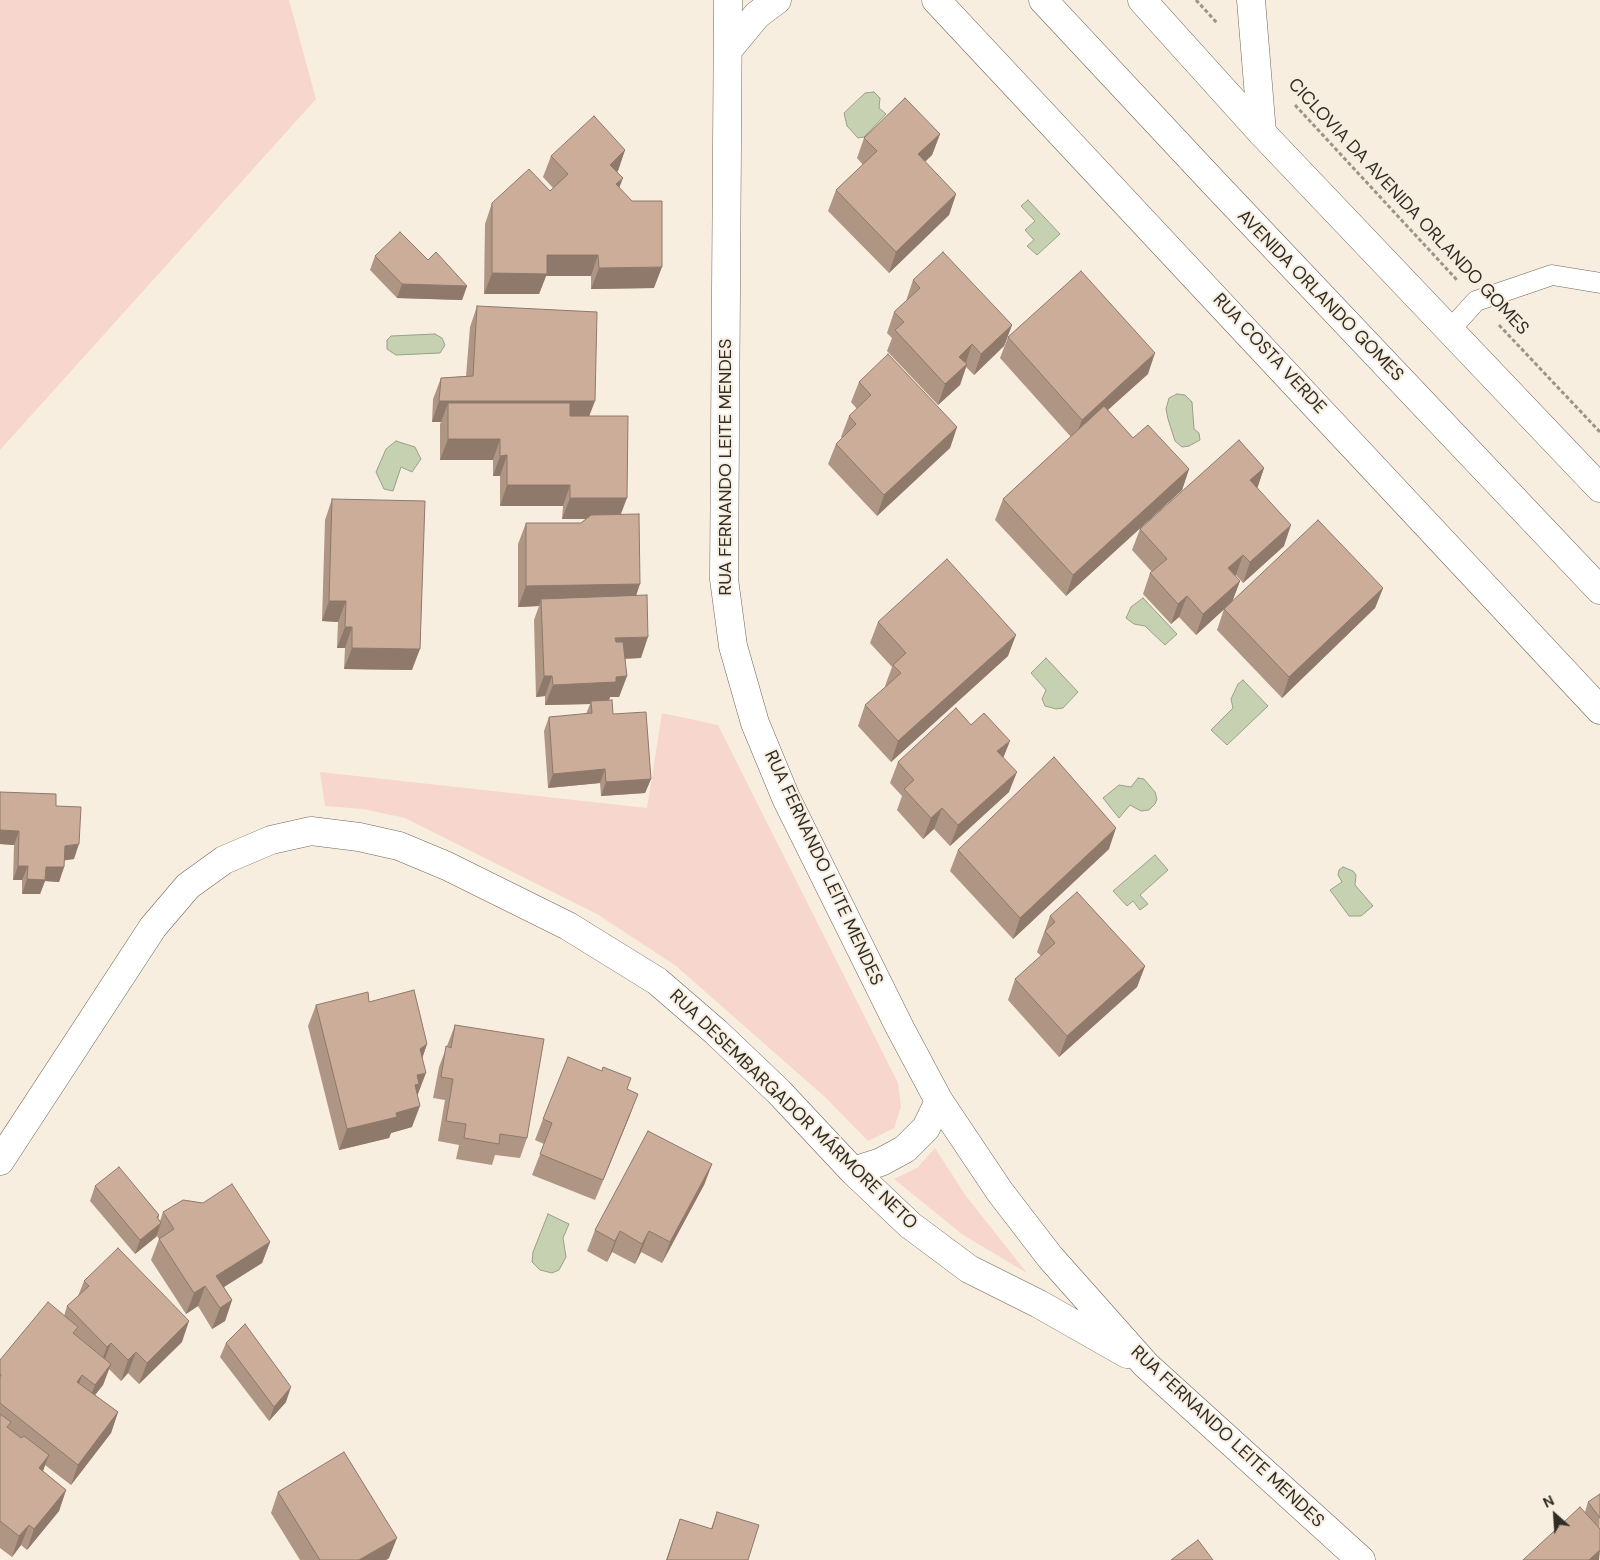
<!DOCTYPE html>
<meta charset="utf-8">
<style>
body{margin:0}
#map{position:relative;width:1600px;height:1560px;overflow:hidden;background:#f8eedf;font-family:"DM Sans",sans-serif}
canvas{display:block}
.north{position:absolute;left:1530px;top:1490px;width:50px;height:50px;-webkit-text-stroke:4px #f8eedf;paint-order:stroke;rotate:334deg;font-size:14px;font-weight:700;line-height:20px;text-align:center;color:#302d27}
.north::after{content:'';display:block;margin:auto;width:18px;height:22px;background:#302d27;clip-path:polygon(50% 0,100% 100%,50% 72%,0 100%)}
</style>
<div id="map">
<canvas width="1600" height="1560"></canvas>
<div class="north">N</div>
</div>
<script>
const c = document.querySelector('canvas').getContext('2d');
c.lineJoin = 'round';
function fillPath(path, color) { c.fillStyle = color; c.fill(path, 'evenodd'); }
const poly = rows => new Path2D(rows.map(r => 'M' + r).join(''));
function stroke(path, color, width, dash) { c.strokeStyle = color; c.lineWidth = width; c.lineCap = dash ? 'butt' : 'round'; c.setLineDash(dash || []); c.stroke(path); }
function write(font, color, halo, rows, align = 'center') {
  c.font = font + ' "DM Sans",sans-serif'; c.lineWidth = 4; c.setLineDash([]); c.textBaseline = 'middle'; c.strokeStyle = halo; c.fillStyle = color; for (const [text, x, y, turn = 0] of rows) {
    c.save(); c.translate(x, y); c.rotate((+turn || 0) * Math.PI / 180); c.textAlign = isNaN(turn) ? turn : align; if (halo) c.strokeText(text, 0, 0); c.fillText(text, 0, 0); c.restore();
  }
}
const green = poly([
 [0,0,289,0,316,99,0,450],
 [662,713,718,725,898,1083,901,1107,894,1128,868,1141,826,1098,676,966,597,914,405,818,363,809,325,806,320,772,647,808],
 [935,1148,966,1196,1027,1273,963,1235,894,1179,917,1168]
]);
const water = poly([
 [874,92,880,98,879,108,886,114,864,137,858,138,847,126,844,113,865,93,874,92],
 [1028,200,1060,234,1037,255,1027,246,1034,240,1025,230,1035,221,1021,206,1028,200],
 [435,334,442,338,445,345,440,353,396,355,387,349,387,340,391,336,435,334],
 [1177,394,1185,395,1192,402,1194,429,1199,433,1200,440,1189,446,1182,447,1175,441,1168,419,1166,409,1169,398,1177,394],
 [396,441,415,447,421,459,412,472,401,467,393,491,384,489,376,472,386,449,396,441],
 [1143,598,1177,634,1165,645,1145,626,1134,624,1126,618,1131,607,1143,598],
 [1046,658,1078,692,1063,708,1056,709,1045,706,1042,699,1046,690,1031,673,1046,658],
 [1243,680,1268,706,1227,745,1211,730,1233,708,1231,699,1238,684,1243,680],
 [1138,778,1144,779,1155,792,1157,799,1155,804,1149,810,1141,811,1130,805,1119,818,1103,798,1119,785,1131,787,1138,778],
 [1155,855,1168,870,1140,895,1148,904,1140,910,1133,901,1127,906,1113,891,1155,855],
 [1343,867,1353,871,1356,875,1355,885,1373,906,1361,916,1349,916,1330,890,1342,882,1338,875,1339,870,1343,867],
 [548,1214,569,1224,563,1238,566,1257,559,1270,552,1273,540,1270,532,1262,533,1252,548,1214]
]);
const path = poly([
 [1196,0,1218,24],
 [1295,105,1457,280],
 [1499,325,1600,432]
]);
const lane = poly([
 [1449,331,1476,301,1552,275,1600,283]
]);
const street = poly([
 [728,0,724,579,733,646,755,723,786,798,900,1028,939,1101,1000,1192,1050,1257,1146,1365,1361,1560],
 [936,0,1600,710],
 [1251,0,1262,133],
 [728,50,757,15,777,0],
 [0,1161,153,927,188,886,224,860,271,840,311,831,359,837,399,846,447,866,568,926,657,981,716,1032,779,1092,853,1171,910,1225,969,1269,1039,1304,1127,1354],
 [853,1171,881,1162,905,1149,926,1128,939,1101]
]);
const primary = poly([
 [1043,0,1215,184,1600,590],
 [1142,0,1262,133,1600,488]
]);
const wall = poly([
 [940,134,932,155,925,162,956,194,949,215,889,273,828,211,836,190,863,165,857,158,864,138],
 [625,150,617,172,619,187,654,288,591,289,591,276,546,276,539,294,484,294,485,224,492,203,550,191,553,188,543,177,551,156],
 [375,256,428,260,467,286,462,300,397,298,370,270],
 [913,280,1012,325,1004,346,974,375,966,367,960,385,938,405,887,351,892,338,887,333,894,312,906,301],
 [477,306,589,416,621,514,636,595,641,658,625,659,627,676,619,697,610,697,609,700,613,714,651,779,645,793,601,796,600,783,548,788,544,731,549,717,586,714,590,704,545,705,545,696,536,697,534,620,539,606,518,607,518,544,526,523,581,523,586,519,562,519,563,506,500,506,500,476,493,476,493,460,440,460,440,424,441,422,432,422,433,399,441,378,466,376,470,327],
 [1008,337,1148,374,1108,410,1133,438,1189,469,1182,490,1066,596,995,520,1003,499,1071,437,1000,358],
 [859,382,957,427,950,448,877,516,828,464,836,444,842,438,841,437,849,416,857,409,851,402],
 [1264,468,1257,488,1284,546,1243,583,1236,575,1235,576,1240,581,1232,602,1196,635,1179,617,1171,624,1143,594,1150,573,1152,572,1132,550,1140,529],
 [332,499,412,670,344,669,345,648,337,648,338,622,322,621,325,520],
 [1383,588,1375,608,1282,698,1217,630,1224,609],
 [878,622,1008,656,891,762,858,726,865,705,886,687,885,686,892,667,870,643],
 [971,725,1003,758,1009,792,950,846,934,829,923,839,897,810,902,796,890,783,898,762],
 [56,806,74,859,64,860,64,867,59,882,45,881,40,894,22,894,22,880,13,880,14,845,0,844],
 [1109,849,1013,939,950,871,958,850],
 [1050,916,1145,966,1137,987,1059,1057,1008,1000,1015,979,1041,956,1037,952],
 [316,1005,427,1044,422,1058,418,1094,417,1094,412,1127,391,1133,389,1138,339,1150,308,1026],
 [455,1025,527,1138,520,1158,495,1155,492,1165,456,1159,459,1145,438,1141,445,1100,433,1098,439,1067],
 [627,1089,630,1115,595,1200,532,1175,544,1144,535,1140,543,1119],
 [712,1164,704,1185,662,1263,641,1252,635,1264,612,1252,607,1262,587,1251,595,1230],
 [95,1186,159,1215,158,1219,160,1221,163,1212,270,1242,262,1263,224,1287,232,1300,225,1321,212,1329,198,1306,186,1314,151,1260,159,1239,157,1236,156,1237,135,1254,90,1201],
 [84,1281,182,1342,139,1384,128,1373,121,1381,109,1369,103,1385,95,1395,118,1412,111,1433,71,1485,45,1465,43,1471,66,1490,59,1511,27,1550,21,1545,12,1557,0,1548,0,1360,64,1316,67,1306,78,1296],
 [226,1343,286,1402,269,1421,220,1357],
 [278,1492,389,1558,386,1560,300,1560,271,1513],
 [1600,1494,1599,1560,1523,1560,1585,1512,1588,1502],
 [717,1512,748,1560,666,1560,680,1519,711,1529]
]);
const shadedWall = poly([
 [940,134,932,155,910,175,918,154],
 [625,150,618,171,602,186,610,165],
 [623,178,615,199,616,184],
 [956,194,949,215,889,273,896,252],
 [547,255,598,255,591,276,546,276,539,294,484,294,492,273],
 [662,267,654,288,591,289,599,268],
 [402,284,467,286,462,300,397,298],
 [1012,325,1004,346,974,375,981,354],
 [972,344,965,365,959,357],
 [1155,353,1148,374,1074,440,1082,420],
 [967,364,960,385,938,405,945,384],
 [439,401,595,401,587,422,448,403,441,422,432,422],
 [957,427,950,448,877,516,884,495],
 [448,439,500,439,493,460,440,460],
 [507,455,500,476,493,476,500,456],
 [1264,468,1257,489,1250,480],
 [1189,469,1182,490,1066,596,1073,575],
 [507,485,570,485,563,506,500,506],
 [570,498,627,498,619,519,562,519],
 [1291,525,1284,546,1243,583,1250,562],
 [1243,555,1236,575,1221,589,1228,568],
 [1240,581,1232,602,1196,635,1203,614],
 [640,584,633,605,541,599,539,606,518,607,526,586],
 [1383,588,1375,608,1282,698,1289,677],
 [1187,596,1179,617,1171,624,1178,604],
 [329,601,346,601,338,622,322,621],
 [345,627,352,627,345,648,337,648],
 [1016,635,1008,656,891,762,898,741],
 [648,637,641,658,607,659,615,638],
 [352,648,420,649,412,670,344,669],
 [544,676,552,676,545,696,536,697],
 [627,676,619,697,610,697,608,703,591,701,590,704,545,705,553,685,616,677],
 [1010,741,1002,761,997,751],
 [605,769,600,783,548,788,553,774],
 [1017,772,1009,792,950,846,958,825],
 [651,779,645,793,601,796,606,782],
 [942,808,934,829,923,839,931,818],
 [1116,828,1109,849,1013,939,1020,918],
 [0,830,19,831,14,845,0,844],
 [79,844,74,859,60,861,65,846],
 [18,866,28,866,22,880,13,880],
 [46,867,64,867,59,882,45,881,40,894,22,894,27,879],
 [1145,966,1137,987,1059,1057,1067,1036],
 [427,1044,420,1065,420,1049],
 [426,1073,418,1094,416,1094,412,1105,417,1075],
 [638,1094,630,1115,595,1200,603,1180],
 [420,1106,412,1127,391,1133,389,1138,339,1150,347,1129,396,1113],
 [712,1164,704,1185,662,1263,670,1242],
 [159,1215,155,1228,161,1223,156,1237,135,1254,140,1240,157,1217],
 [620,1231,612,1252,607,1262,615,1241],
 [649,1231,641,1252,635,1264,642,1244],
 [270,1242,262,1263,211,1295,216,1276],
 [205,1286,198,1306,186,1314,194,1293],
 [232,1300,225,1321,212,1329,220,1308],
 [189,1321,182,1342,139,1384,147,1363],
 [111,1343,103,1364,99,1368,107,1347],
 [136,1352,128,1373,121,1381,128,1360],
 [111,1364,103,1385,87,1405,95,1385],
 [82,1375,75,1396,77,1382],
 [291,1387,286,1402,269,1421,274,1407],
 [118,1412,111,1433,71,1485,78,1465],
 [49,1455,41,1476,39,1468],
 [66,1490,59,1511,27,1550,34,1529],
 [29,1525,21,1545,12,1557,19,1536],
 [397,1538,389,1558,386,1560,359,1560],
 [1600,1550,1599,1560,1589,1560]
]);
const building = poly([
 [905,98,940,134,918,154,956,194,896,252,836,190,877,151,864,138,905,98],
 [594,116,625,150,610,165,623,178,616,184,632,201,662,201,662,267,599,268,598,255,547,255,547,274,492,273,492,203,529,169,550,191,568,174,551,156,594,116],
 [400,232,428,260,436,252,467,286,402,284,375,256,400,232],
 [943,252,1012,325,981,354,972,344,959,357,967,364,945,384,895,330,904,322,894,312,920,288,913,280,943,252],
 [1081,271,1155,353,1082,420,1008,337,1081,271],
 [477,306,597,312,595,401,439,401,441,378,473,376,477,306],
 [888,354,957,427,884,495,836,444,856,424,849,416,871,395,859,382,888,354],
 [448,403,570,403,570,416,628,416,627,498,570,498,570,485,507,485,507,455,500,456,500,439,448,439,448,403],
 [1104,406,1133,438,1148,425,1189,469,1073,575,1003,499,1104,406],
 [1239,440,1264,468,1250,480,1291,525,1250,562,1243,555,1228,568,1240,581,1203,614,1187,596,1178,604,1150,573,1167,559,1140,529,1239,440],
 [332,499,425,501,420,649,352,648,352,627,345,627,346,601,329,601,332,499],
 [639,514,640,584,526,586,526,523,581,523,591,515,639,514],
 [1318,520,1383,588,1289,677,1224,609,1318,520],
 [947,559,1016,635,898,741,865,705,901,673,893,665,906,653,878,622,947,559],
 [647,595,648,637,615,638,616,642,623,642,627,676,616,677,616,682,553,685,552,676,544,676,541,599,647,595],
 [612,700,613,714,646,712,651,779,606,782,605,769,553,774,549,717,592,713,591,701,612,700],
 [956,708,971,725,984,713,1010,741,997,751,1017,772,958,825,942,808,931,818,904,789,914,780,898,762,956,708],
 [1054,757,1116,828,1020,918,958,850,1054,757],
 [0,792,56,794,56,806,81,807,79,844,65,846,64,867,46,867,45,880,27,879,28,866,18,866,19,831,0,830,0,792],
 [1077,892,1145,966,1067,1036,1015,979,1055,943,1045,931,1055,922,1050,916,1077,892],
 [414,990,427,1044,420,1049,426,1073,417,1075,419,1084,415,1085,420,1106,396,1113,397,1117,347,1129,316,1005,368,992,369,1002,414,990],
 [455,1025,544,1039,527,1138,500,1134,499,1144,464,1138,466,1124,446,1121,453,1079,441,1077,446,1046,451,1048,455,1025],
 [568,1057,602,1071,603,1067,631,1078,627,1089,638,1094,603,1180,540,1154,552,1123,543,1119,568,1057],
 [648,1131,712,1164,670,1242,649,1231,642,1244,620,1231,615,1241,595,1230,648,1131],
 [119,1167,159,1215,157,1217,161,1223,140,1240,95,1186,119,1167],
 [232,1184,270,1242,216,1276,232,1300,220,1308,205,1286,194,1293,159,1239,174,1229,163,1212,183,1200,203,1203,232,1184],
 [118,1248,189,1321,147,1363,136,1352,128,1360,111,1343,107,1347,67,1306,89,1286,84,1281,118,1248],
 [48,1302,78,1327,73,1333,111,1364,95,1385,82,1375,77,1382,118,1412,78,1465,0,1403,0,1377,1,1375,0,1374,0,1360,48,1302],
 [245,1324,291,1387,274,1407,226,1343,245,1324],
 [0,1414,11,1422,7,1427,21,1438,24,1436,49,1455,39,1468,66,1490,34,1529,29,1525,19,1536,0,1521,0,1414],
 [344,1452,397,1538,359,1560,320,1560,278,1492,344,1452],
 [1600,1494,1600,1518,1588,1502,1600,1494],
 [1580,1507,1600,1529,1600,1550,1589,1560,1523,1560,1580,1507],
 [717,1512,759,1525,748,1560,667,1560,680,1519,712,1529,717,1512],
 [1198,1540,1213,1560,1171,1560,1198,1540]
]);
const streetNames = [
 ["CICLOVIA DA AVENIDA ORLANDO GOMES",1408,207,47],
 ["AVENIDA ORLANDO GOMES",1320,296,46],
 ["RUA COSTA VERDE",1269,354,47],
 ["RUA FERNANDO LEITE MENDES",726,467,-90],
 ["RUA FERNANDO LEITE MENDES",823,868,65],
 ["RUA DESEMBARGADOR MÁRMORE NETO",793,1110,44],
 ["RUA FERNANDO LEITE MENDES",1227,1437,43]
];
fillPath(green, '#f7d6ce');
fillPath(water, '#c5d1b1');
stroke(water, '#98a088', 1);
stroke(lane, '#6f6659', 21);
stroke(street, '#6f6659', 29);
stroke(primary, '#6f6659', 29);
stroke(path, '#9b948a', 3, [4, 2.5]);
stroke(lane, '#fff', 20);
stroke(street, '#fff', 28);
stroke(primary, '#fff', 28);
fillPath(wall, '#af9584');
fillPath(shadedWall, '#8e796b');
fillPath(building, '#cbad99');
stroke(building, '#8e796b', 1);
write('18px', '#302d27', '#f8eedf', streetNames);
</script>
